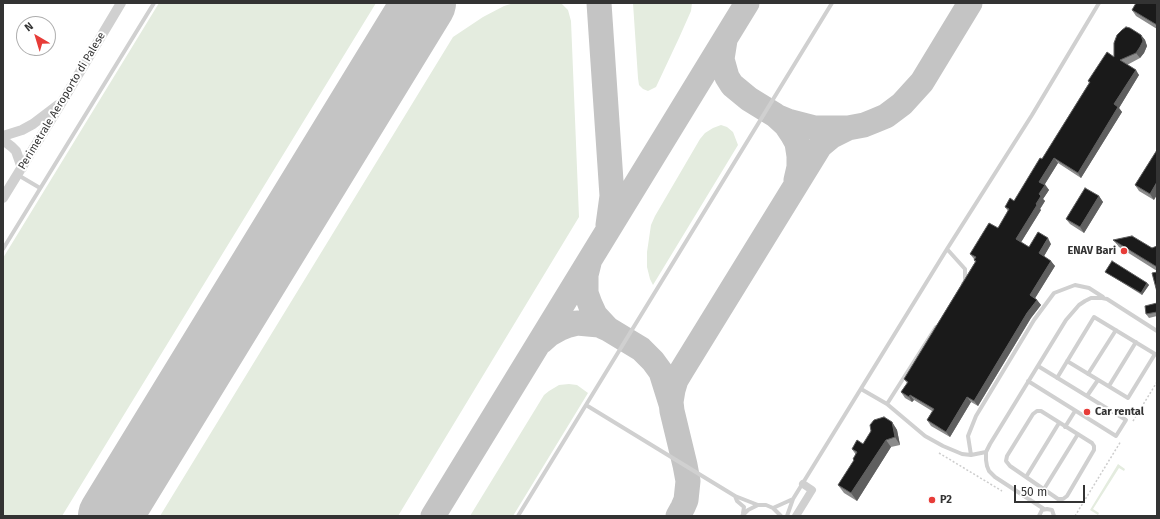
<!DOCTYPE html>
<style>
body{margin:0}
#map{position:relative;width:1160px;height:519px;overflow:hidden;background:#fff;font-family:"Fira Sans",sans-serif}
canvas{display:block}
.frame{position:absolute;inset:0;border:4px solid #333;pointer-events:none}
.north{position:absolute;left:16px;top:16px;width:40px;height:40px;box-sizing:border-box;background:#fff;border:1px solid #adadad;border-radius:50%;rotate:322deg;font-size:11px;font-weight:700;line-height:16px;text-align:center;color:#333}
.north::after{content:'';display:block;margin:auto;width:14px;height:18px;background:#e73c38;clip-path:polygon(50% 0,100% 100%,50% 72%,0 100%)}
.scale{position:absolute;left:1014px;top:485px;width:71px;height:18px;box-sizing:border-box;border:2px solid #333;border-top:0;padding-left:5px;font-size:12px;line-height:14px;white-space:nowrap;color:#333;-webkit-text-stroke:3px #fff;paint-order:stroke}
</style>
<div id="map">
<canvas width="1160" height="519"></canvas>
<div class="frame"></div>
<div class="north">N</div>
<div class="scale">50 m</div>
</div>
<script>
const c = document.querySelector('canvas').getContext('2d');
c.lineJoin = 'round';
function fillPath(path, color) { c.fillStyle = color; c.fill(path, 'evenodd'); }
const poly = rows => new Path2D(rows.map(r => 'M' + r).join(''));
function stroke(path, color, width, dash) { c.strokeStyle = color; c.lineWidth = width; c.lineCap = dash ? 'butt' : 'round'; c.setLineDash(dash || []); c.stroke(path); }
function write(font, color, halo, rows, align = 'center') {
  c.font = font + ' "Fira Sans",sans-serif'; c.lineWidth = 4; c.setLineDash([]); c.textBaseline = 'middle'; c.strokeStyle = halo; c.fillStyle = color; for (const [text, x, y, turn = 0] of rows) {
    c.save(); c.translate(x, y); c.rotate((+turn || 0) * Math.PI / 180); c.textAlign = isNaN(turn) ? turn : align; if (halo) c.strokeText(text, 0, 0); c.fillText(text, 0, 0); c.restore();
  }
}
const green = poly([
 [159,3,376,3,62,516,3,516,3,258],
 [514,3,561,3,568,10,571,21,579,217,398,516,160,516,453,37,483,17,504,6],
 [633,3,692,3,691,11,679,38,656,87,648,91,643,89,639,85,638,78],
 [721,125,727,127,733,132,738,145,653,285,650,279,647,267,647,252,651,225,655,216,700,139,705,133,713,128],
 [569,384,577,385,588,393,513,516,470,516,544,395,549,391,559,385],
 [1118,464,1125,469,1124,471,1119,468,1093,509,1099,513,1098,515,1090,510]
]);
const taxiway = poly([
 [599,3,612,196,608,225],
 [411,24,424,9,432,3],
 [725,40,722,59,727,77,732,85,749,99,775,115,786,125,792,134,797,143,799,156,799,167,796,180],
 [776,116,788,121,815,128,848,128],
 [589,263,586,275,586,293,590,304,595,315,608,329],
 [541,342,550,334,559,329,569,325,577,323,599,325,608,329,641,349,653,361,661,372,671,404],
 [433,516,747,3],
 [678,516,683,507,686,500,688,481,685,465,672,411,671,402,673,390,676,380,682,370,820,146,832,136,848,128,864,125,874,121,886,116,902,104,922,82,970,3]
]);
const runway = poly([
 [110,516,424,3]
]);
const path = poly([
 [1133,421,1157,382],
 [939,453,1002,491],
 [1075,516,1121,441]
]);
const service = poly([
 [18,175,40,188],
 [3,249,154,3],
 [947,249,965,269,965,281,963,284],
 [1088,374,1116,330],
 [1057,378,1094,317,1155,354,1128,398,1067,361],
 [1028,381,1116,436,1126,420,1038,366],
 [1109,386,1136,342],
 [861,389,887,404,925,436,943,446,962,454,971,455,986,452],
 [1087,396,1098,380],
 [887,404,936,327],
 [586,405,735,496,758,505],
 [1037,411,1041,411,1092,443,1094,446,1094,450,1067,496,1063,499,1058,499,1010,466,1006,461,1007,456,1033,414,1037,411],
 [1065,427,1075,411],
 [971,455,968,436,976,416,1034,320,1054,293,1075,285,1089,288,1103,297],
 [1026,477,1059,423],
 [1044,489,1078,434],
 [735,496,737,501,744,507,743,513],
 [773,508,793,499],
 [1044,509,995,477,989,471,987,466,986,460,986,452,990,444,1066,320,1079,305,1085,301,1091,298,1102,298,1107,299,1157,331],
 [518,516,832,3],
 [742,516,748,510,758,505,766,505,773,508,781,516],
 [787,516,793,499,947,249,1032,115,1099,3],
 [1039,516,1042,510,1047,509,1052,510,1054,516]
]);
const minor = poly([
 [796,516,812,490,803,484]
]);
const tertiary = poly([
 [3,136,22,130,33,124,58,105],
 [3,140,12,147,16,151,22,168],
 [3,198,62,102,121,3]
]);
const wall = poly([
 [1157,3,1157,29,1136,16,1132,10],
 [1141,35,1145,40,1147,46,1144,53,1140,58,1127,65,1139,75,1119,108,1122,112,1081,178,1058,163,1045,184,1049,190,1043,199,1045,201,1040,209,1041,210,1021,242,1029,247,1051,244,1044,256,1055,266,1035,298,1037,300,1041,305,1031,318,978,406,971,402,950,437,931,426,927,420,932,411,914,400,912,402,905,398,901,392,907,383,904,379,975,262,974,260,974,259,970,254,998,228,1008,211,1005,207,1014,201,1042,159,1089,83,1088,81,1114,57],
 [1157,150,1154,200,1139,191,1135,185],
 [1099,196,1103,202,1084,233,1070,224,1066,219],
 [1113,240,1152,248,1157,246,1157,271,1119,247],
 [1105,272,1147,283,1149,285,1142,295,1107,273],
 [1157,303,1157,316,1149,318,1146,314],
 [892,422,897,430,900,445,891,447,857,501,844,493,838,485,854,461,853,459,856,455,852,449,863,444]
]);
const shadedWall = poly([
 [1141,35,1145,40,1147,46,1144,53,1140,58,1136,53],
 [1136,70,1139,75,1119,108,1122,112,1081,178,1078,173,1114,104],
 [1054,158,1058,163,1043,187,1039,182],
 [1157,182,1157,195,1154,200,1150,194],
 [1045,185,1049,190,1043,199,1045,201,1040,209,1041,210,1020,244,1016,239,1036,204,1039,194],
 [1099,196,1103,202,1084,233,1080,227],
 [1048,238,1051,244,1043,258,1039,253],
 [1051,261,1055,266,1034,300,1030,295],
 [1147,283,1149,285,1142,295,1141,293],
 [1037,300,1041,305,1031,318,978,406,974,401,1027,313],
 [910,395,914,400,912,402,909,397],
 [967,397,971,402,950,437,946,432],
 [892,422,897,430,900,445,895,437],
 [886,440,891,447,857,501,851,493]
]);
const building = poly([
 [1136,3,1157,3,1157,25,1132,10,1136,3],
 [1126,27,1130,28,1141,35,1143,41,1140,47,1136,53,1120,60,1136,70,1114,104,1118,107,1078,173,1054,158,1039,182,1045,185,1039,194,1041,196,1036,204,1037,205,1016,239,1029,247,1038,232,1048,238,1039,253,1051,261,1030,295,1037,300,1027,313,974,401,967,397,946,432,927,420,934,409,910,395,909,397,901,392,908,382,904,379,976,261,974,260,976,257,970,254,989,223,998,228,1009,209,1005,207,1010,198,1014,201,1040,158,1042,159,1090,82,1088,81,1107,52,1114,57,1114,43,1117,35,1122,30,1126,27],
 [1157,150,1157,182,1150,194,1135,185,1157,150],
 [1085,188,1099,196,1080,227,1066,219,1085,188],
 [1132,236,1152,248,1157,246,1157,267,1113,240,1132,236],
 [1112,261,1147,283,1141,293,1105,272,1112,261],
 [1157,272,1157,292,1152,273,1157,272],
 [1157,303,1157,312,1146,314,1145,306,1157,303],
 [884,417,892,422,895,437,886,440,851,493,838,485,854,460,853,459,857,452,852,449,857,440,863,444,871,431,870,425,874,420,884,417]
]);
const markers = [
 [1124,251,4,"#e73c38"],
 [1087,412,4,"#e73c38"],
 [932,500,4,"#e73c38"]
];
const streetNames = [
 ["Perimetrale Aeroporto di Palese",62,101,-59]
];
const poiNames = [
 ["ENAV Bari",1116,251,"right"],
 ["Car rental",1095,412],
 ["P2",940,500]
];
fillPath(green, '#e4ecdf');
stroke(taxiway, '#c4c4c4', 25);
stroke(runway, '#c4c4c4', 64);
stroke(path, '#cdcdcd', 1.5, [2, 2]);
stroke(service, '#d0d0d0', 4);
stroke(minor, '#d0d0d0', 8);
stroke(tertiary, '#d0d0d0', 10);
fillPath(wall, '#8c8c8c');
fillPath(shadedWall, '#5f5f5f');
fillPath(building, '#1a1a1a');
stroke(building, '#5f5f5f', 1);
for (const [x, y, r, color] of markers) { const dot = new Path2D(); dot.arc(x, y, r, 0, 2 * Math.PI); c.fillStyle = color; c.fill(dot); stroke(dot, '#fff', 1.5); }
write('11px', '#333', '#fff', streetNames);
write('bold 11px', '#333', '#fff', poiNames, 'left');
</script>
